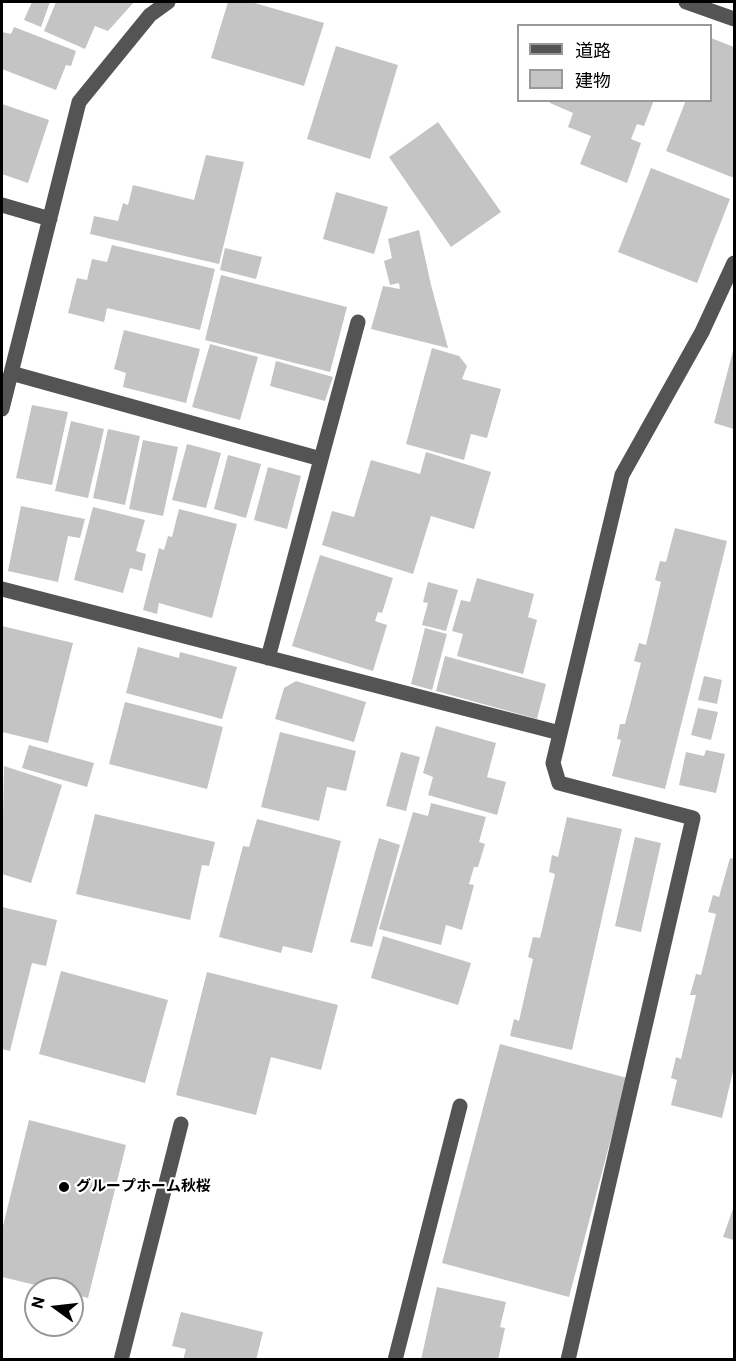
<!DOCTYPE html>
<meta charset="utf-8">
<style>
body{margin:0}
#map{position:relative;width:736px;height:1361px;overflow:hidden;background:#fff;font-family:Roboto,"Noto Sans JP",sans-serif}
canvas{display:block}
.frame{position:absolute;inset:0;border:3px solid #000;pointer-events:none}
.legend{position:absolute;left:517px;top:24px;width:195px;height:78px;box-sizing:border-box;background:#fff;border:2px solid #999;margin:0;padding:8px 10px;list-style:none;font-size:18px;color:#000}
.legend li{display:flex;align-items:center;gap:12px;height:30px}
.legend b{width:30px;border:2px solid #999}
.north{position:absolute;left:24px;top:1277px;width:60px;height:60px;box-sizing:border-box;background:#fff;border:2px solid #999;border-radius:50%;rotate:285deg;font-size:16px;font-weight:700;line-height:24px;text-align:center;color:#000}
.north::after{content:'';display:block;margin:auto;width:21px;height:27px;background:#000;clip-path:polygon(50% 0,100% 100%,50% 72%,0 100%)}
</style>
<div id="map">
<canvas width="736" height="1361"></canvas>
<div class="frame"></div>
<ul class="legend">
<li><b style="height:8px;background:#545454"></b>道路</li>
<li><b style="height:16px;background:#c4c4c4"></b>建物</li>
</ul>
<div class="north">N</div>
</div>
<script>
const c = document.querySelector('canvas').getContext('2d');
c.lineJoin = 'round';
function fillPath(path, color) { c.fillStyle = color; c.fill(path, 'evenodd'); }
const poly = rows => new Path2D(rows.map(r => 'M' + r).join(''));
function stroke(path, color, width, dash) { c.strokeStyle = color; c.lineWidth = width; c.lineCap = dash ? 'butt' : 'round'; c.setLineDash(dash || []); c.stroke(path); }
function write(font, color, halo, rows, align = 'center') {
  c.font = font + ' Roboto,"Noto Sans JP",sans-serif'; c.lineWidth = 4.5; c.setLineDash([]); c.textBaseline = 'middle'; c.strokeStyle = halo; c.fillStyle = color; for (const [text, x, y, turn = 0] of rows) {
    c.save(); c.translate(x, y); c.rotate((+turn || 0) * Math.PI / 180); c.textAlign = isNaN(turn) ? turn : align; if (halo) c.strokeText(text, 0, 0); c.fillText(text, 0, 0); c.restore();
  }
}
const building = poly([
 [32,2,50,2,41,27,24,20],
 [56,2,134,2,108,31,95,26,85,49,44,31],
 [228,2,251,2,324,23,304,86,211,58],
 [14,27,76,51,71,66,66,65,56,90,2,69,2,32,11,34],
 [711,38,734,47,734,178,666,151,686,100,710,100],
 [336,46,398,65,370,159,307,139],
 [551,100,654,100,644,126,637,124,631,139,641,143,627,183,580,164,591,136,568,127,573,113,550,103],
 [2,104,49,120,28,183,2,174],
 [438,122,501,212,451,247,389,157],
 [206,155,244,162,219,264,90,234,94,216,118,221,123,203,128,205,133,185,194,200],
 [651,168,730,199,697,283,618,252],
 [336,192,388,207,374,254,323,239],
 [419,230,431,285,448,348,371,329,383,286,400,289,399,283,390,285,384,261,392,258,388,239],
 [112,245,215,269,200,330,107,308,104,322,68,313,77,278,87,280,92,259,107,262],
 [225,248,262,257,256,279,220,270],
 [221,275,347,307,330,372,205,340],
 [124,330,200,349,186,403,123,387,126,373,114,369],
 [210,344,258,357,240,420,192,407],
 [734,347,734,429,714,423],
 [432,348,459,356,467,366,462,379,501,389,487,438,471,434,464,460,406,444],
 [276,361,333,377,325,401,270,386],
 [32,405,68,412,52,485,16,478],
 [71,421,104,429,88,498,55,491],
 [108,429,140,436,125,505,93,498],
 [143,440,178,447,163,516,129,509],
 [187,444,221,453,206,508,172,500],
 [426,452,491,472,474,529,431,516,413,574,322,545,332,511,354,517,371,460,420,474],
 [228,455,261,464,246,518,214,509],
 [268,467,301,476,287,529,254,520],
 [21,506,85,519,80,538,68,536,58,582,8,571],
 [93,507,145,520,136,551,146,554,142,571,130,568,123,593,74,580],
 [179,509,237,524,212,618,159,603,157,614,143,610,159,548,164,550,168,536,172,537],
 [675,528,727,541,665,789,612,776,621,740,617,739,620,724,625,724,641,663,634,661,639,643,646,645,661,582,655,580,660,561,666,562],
 [320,555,393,578,382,613,378,612,375,621,387,625,373,671,292,646],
 [477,578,534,594,528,617,537,620,523,674,457,656,463,634,452,631,461,600,470,602],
 [428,582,458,590,446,631,422,625,428,603,423,602],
 [2,626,73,643,48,743,2,732],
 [425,628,447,634,432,690,411,684],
 [138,647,179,658,180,652,237,667,222,719,126,693],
 [445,656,546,684,537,719,436,691],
 [704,676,722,680,717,704,698,700],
 [296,681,366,702,354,742,275,719,284,688],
 [125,702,223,727,207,789,109,764],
 [698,708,718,712,711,740,691,735],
 [436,726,496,743,487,777,506,782,497,815,428,795,433,777,423,773],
 [280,732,356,751,346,791,327,787,319,821,261,807],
 [29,745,94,763,87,787,22,768],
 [706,750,725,754,716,793,679,785,686,752,704,756],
 [401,752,420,757,406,811,386,806],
 [4,766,62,785,31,883,2,874],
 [431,803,486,817,479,842,485,844,478,867,474,867,469,884,474,885,462,930,446,925,441,945,379,929,413,812,428,816],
 [95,814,215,842,209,866,202,865,190,920,76,894],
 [567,817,622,829,572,1050,510,1036,514,1019,519,1021,533,959,528,957,533,937,540,938,555,874,549,872,552,855,558,857],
 [257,819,341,841,312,953,283,946,281,953,219,937,243,846,249,847],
 [635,837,661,843,641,932,615,926],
 [379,838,400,845,372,947,350,942],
 [730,858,734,859,734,1067,722,1118,671,1105,677,1080,671,1078,676,1057,681,1059,696,995,690,995,696,974,701,975,716,914,708,912,713,895,719,897],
 [2,907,57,920,46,966,32,963,10,1051,2,1049],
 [383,936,471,963,458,1005,371,978],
 [61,971,168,1000,145,1083,39,1054],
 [207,972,338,1005,321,1070,271,1057,256,1115,176,1095],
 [500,1044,627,1078,569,1297,442,1263],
 [29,1120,126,1145,88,1298,72,1294,72,1289,52,1289,2,1277,2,1230],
 [734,1206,734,1240,723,1237],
 [437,1287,506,1302,500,1327,505,1328,498,1360,421,1360],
 [181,1312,263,1332,256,1360,183,1360,186,1349,172,1346]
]);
const minor = poly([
 [686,2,734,19],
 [2,205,50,219],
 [11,373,321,459,268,658],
 [2,409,79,102,150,15,168,2],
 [321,459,358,322],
 [2,589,560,733],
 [121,1360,181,1124],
 [395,1360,460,1106],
 [568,1360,693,818,559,783,553,763,622,475,702,332,734,263]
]);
const markers = [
 [64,1187,6,"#000"]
];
const poiNames = [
 ["グループホーム秋桜",76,1187]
];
fillPath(building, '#c4c4c4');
stroke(minor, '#545454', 15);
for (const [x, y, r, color] of markers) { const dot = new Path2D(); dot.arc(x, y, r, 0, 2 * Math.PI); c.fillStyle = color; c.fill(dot); stroke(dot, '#fff', 2); }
write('bold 15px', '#000', '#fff', poiNames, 'left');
</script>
